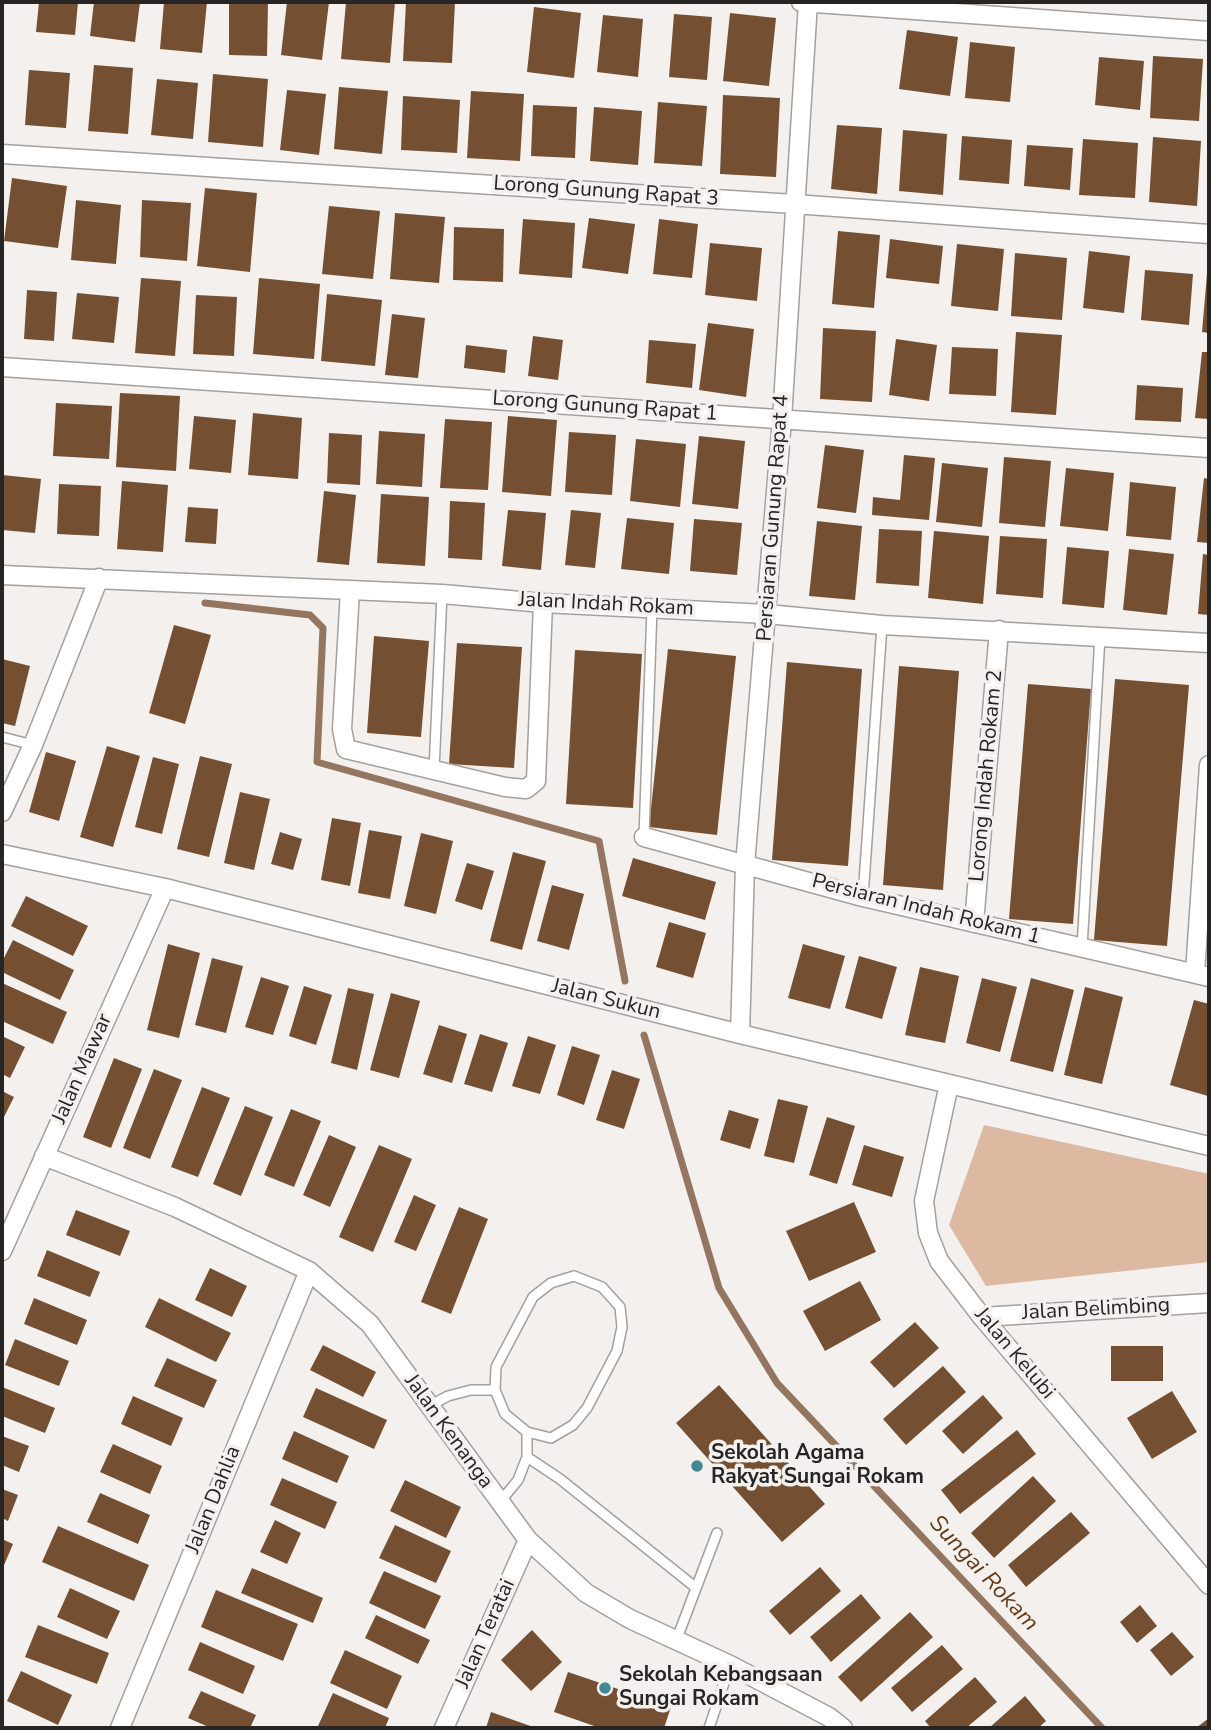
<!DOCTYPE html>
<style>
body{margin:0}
#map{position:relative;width:1211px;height:1730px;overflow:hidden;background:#f3f0ee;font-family:"Nunito Sans",sans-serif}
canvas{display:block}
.frame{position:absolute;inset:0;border:4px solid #262524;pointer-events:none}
</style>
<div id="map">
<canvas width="1211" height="1730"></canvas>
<div class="frame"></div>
</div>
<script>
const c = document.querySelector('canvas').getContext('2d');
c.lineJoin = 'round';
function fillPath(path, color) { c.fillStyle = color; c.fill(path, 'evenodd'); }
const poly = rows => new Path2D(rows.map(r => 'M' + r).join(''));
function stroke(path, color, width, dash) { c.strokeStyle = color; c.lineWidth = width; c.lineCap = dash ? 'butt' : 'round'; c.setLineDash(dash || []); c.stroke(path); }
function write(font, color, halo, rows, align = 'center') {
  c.font = font + ' "Nunito Sans",sans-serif'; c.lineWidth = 7; c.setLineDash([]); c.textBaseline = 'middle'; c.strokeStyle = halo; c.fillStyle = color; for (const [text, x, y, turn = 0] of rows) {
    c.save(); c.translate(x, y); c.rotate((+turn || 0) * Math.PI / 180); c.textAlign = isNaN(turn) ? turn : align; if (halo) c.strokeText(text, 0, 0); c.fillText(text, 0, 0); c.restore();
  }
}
const green = poly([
 [984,1125,1209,1174,1209,1262,986,1286,949,1225]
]);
const stream = poly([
 [205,603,310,615,323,628,317,762,599,841,625,981],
 [644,1035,719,1288,777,1383,1102,1728]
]);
const building = poly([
 [39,2,78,2,75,35,36,32],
 [94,2,140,2,135,42,90,36],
 [164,2,207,2,202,53,160,49],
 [229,2,268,2,267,56,229,55],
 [287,2,329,2,322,60,281,55],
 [346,2,395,2,390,63,341,59],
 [406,2,455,2,452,63,403,61],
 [534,7,581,13,574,78,527,72],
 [730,13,776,18,769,86,723,81],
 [674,14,712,17,707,80,669,77],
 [603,15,643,19,638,77,597,72],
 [907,30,958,37,950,96,899,89],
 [970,42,1015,47,1010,102,965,98],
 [1153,56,1203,59,1199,121,1150,118],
 [1099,57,1144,61,1140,110,1095,105],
 [94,65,133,68,128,134,88,131],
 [29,70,70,73,66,128,25,125],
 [213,74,268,79,263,147,208,142],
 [157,79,198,83,193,139,151,135],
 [339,87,388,91,382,154,334,149],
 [287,90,326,94,319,155,280,150],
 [471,91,524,94,520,161,467,158],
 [723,95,780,98,776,177,720,174],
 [403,96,460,100,457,153,401,150],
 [658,102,707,106,702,166,654,163],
 [533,105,577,107,575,158,531,156],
 [594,107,642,111,638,165,590,161],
 [837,125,882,128,877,194,831,189],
 [903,130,947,134,943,195,899,191],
 [962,136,1012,140,1009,184,959,180],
 [1153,137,1201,141,1197,206,1149,202],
 [1083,139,1138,143,1135,198,1079,195],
 [1027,145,1073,148,1070,190,1024,186],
 [12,178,67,186,58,248,4,241],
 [205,188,257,193,250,272,197,266],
 [76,200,121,205,116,264,71,260],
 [142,200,191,203,187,261,140,257],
 [329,206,380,211,373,279,322,274],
 [395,213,445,217,439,283,390,279],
 [589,218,635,224,628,274,582,268],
 [523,219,575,223,572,278,519,274],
 [659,219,698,224,692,278,653,274],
 [454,227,504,229,503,282,453,280],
 [838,231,880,235,874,308,832,304],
 [890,239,943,246,939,284,886,278],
 [710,243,762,248,757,301,705,295],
 [957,244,1004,249,998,311,951,306],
 [1089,251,1130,256,1124,313,1083,308],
 [1015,253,1067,258,1062,320,1011,316],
 [1145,270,1193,274,1189,325,1141,320],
 [1207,274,1209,274,1209,333,1202,332],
 [141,278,181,281,175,356,135,353],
 [259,278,320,284,314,359,253,354],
 [27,290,57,292,54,341,24,339],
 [77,293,119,297,114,343,72,339],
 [327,294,382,300,375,366,321,361],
 [196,295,237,297,234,356,193,354],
 [392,314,425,318,418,378,385,375],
 [708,323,754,329,746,397,699,390],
 [823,328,876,331,872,402,820,399],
 [1016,332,1062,335,1056,415,1011,412],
 [533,336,563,340,558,380,528,376],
 [896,339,937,345,929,401,889,395],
 [649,340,696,344,692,388,646,383],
 [466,345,507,350,505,373,464,368],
 [952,347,998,349,996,396,949,394],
 [1202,352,1209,352,1209,419,1195,418],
 [1137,385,1183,388,1181,422,1135,420],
 [120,393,180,396,176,471,116,467],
 [56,403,112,406,109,459,53,456],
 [253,413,302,418,298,479,248,475],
 [194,416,236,420,231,473,189,469],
 [508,416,557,420,551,496,502,492],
 [445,419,492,422,488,490,440,488],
 [379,431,425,434,422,487,376,484],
 [569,432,616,435,612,495,565,492],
 [329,433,362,435,360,485,327,483],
 [699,436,745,441,738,509,692,504],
 [636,439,686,444,680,507,630,501],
 [825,445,864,450,856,513,817,508],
 [904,455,935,458,929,520,872,515,873,497,900,500],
 [1004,457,1051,461,1045,527,999,523],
 [942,463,988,468,982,527,936,522],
 [1066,468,1114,473,1108,531,1060,526],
 [2,475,41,479,35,533,2,530],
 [1204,478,1209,479,1209,543,1197,542],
 [122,481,168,485,163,552,117,549],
 [1130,482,1176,487,1171,540,1126,536],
 [59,484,101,486,99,536,57,534],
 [324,491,356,495,349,565,317,562],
 [381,494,429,497,425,566,377,563],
 [450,501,485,503,482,560,448,558],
 [188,507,218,509,216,544,185,542],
 [508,510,546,513,541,570,502,566],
 [571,510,601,513,595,568,565,565],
 [627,518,674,523,669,574,621,569],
 [694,519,742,523,737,575,690,571],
 [817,521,862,526,855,600,809,596],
 [879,529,922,531,919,586,876,583],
 [934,531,989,536,983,604,928,598],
 [1000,536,1047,539,1043,598,996,594],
 [1067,547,1109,551,1104,608,1062,604],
 [1129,549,1174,554,1167,615,1123,610],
 [1203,554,1209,555,1209,615,1198,614],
 [174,625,211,635,185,724,149,713],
 [374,636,429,641,421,737,367,733],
 [457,643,522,647,514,768,449,764],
 [668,649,736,656,717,835,649,827],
 [575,650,642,654,633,808,566,804],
 [2,659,30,666,15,726,2,723],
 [787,662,862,669,848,866,772,860],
 [899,666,959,671,943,890,883,885],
 [1115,679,1189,685,1167,946,1094,940],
 [1028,684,1091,689,1073,924,1009,919],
 [107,746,140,756,113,847,80,837],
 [46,752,76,761,59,821,29,812],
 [200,756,232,764,209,857,177,849],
 [153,757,179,764,162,834,135,827],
 [240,792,270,799,254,870,224,863],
 [332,818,361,823,350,886,321,880],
 [369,830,402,836,390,899,358,893],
 [280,832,302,839,293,870,271,864],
 [421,833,453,841,436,914,404,906],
 [513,852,546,861,522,950,490,941],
 [633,858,716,882,705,920,622,896],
 [467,863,494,871,482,910,455,901],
 [552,885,584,894,569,950,537,941],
 [26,896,88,926,73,956,11,926],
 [669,922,706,933,693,978,656,967],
 [13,940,74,970,60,1000,2,972,2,962],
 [168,944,200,953,179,1038,147,1030],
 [803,944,845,956,830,1009,788,998],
 [859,956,897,967,882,1019,845,1008],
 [212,958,243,966,226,1033,195,1025],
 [920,967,959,976,945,1043,905,1035],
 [261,977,289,986,273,1035,245,1027],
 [982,978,1017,987,1000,1052,966,1043],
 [1031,978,1074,990,1053,1072,1010,1061],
 [2,983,67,1012,53,1044,2,1021],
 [304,986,332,995,316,1045,289,1036],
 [1085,987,1123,997,1102,1084,1064,1075],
 [348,988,374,994,357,1070,331,1063],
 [391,993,420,1001,399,1078,370,1070],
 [1194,1000,1209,1004,1208,1096,1170,1085],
 [439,1025,467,1034,452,1083,423,1074],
 [480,1034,508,1043,492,1092,464,1084],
 [2,1036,25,1047,10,1078,2,1074],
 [528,1036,556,1045,540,1094,512,1086],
 [572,1046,600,1055,584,1105,557,1095],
 [114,1058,142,1069,111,1148,83,1137],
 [154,1069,182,1080,150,1159,123,1148],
 [612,1070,640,1079,624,1129,596,1120],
 [202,1087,230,1098,198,1177,171,1167],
 [2,1091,14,1097,2,1121],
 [778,1099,808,1106,794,1163,764,1156],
 [245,1106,273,1117,241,1196,213,1184],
 [291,1109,321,1121,294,1187,264,1175],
 [729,1110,759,1119,750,1149,720,1140],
 [827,1117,855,1126,837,1184,809,1175],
 [329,1135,356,1147,330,1207,303,1195],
 [379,1145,412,1159,373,1252,339,1237],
 [864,1145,904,1157,892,1197,852,1185],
 [414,1195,436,1205,416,1251,394,1242],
 [854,1202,876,1252,809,1281,786,1231],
 [459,1207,488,1219,451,1314,421,1302],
 [76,1210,130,1231,120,1256,66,1235],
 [47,1250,100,1272,90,1297,37,1276],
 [210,1268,247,1286,232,1317,195,1300],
 [860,1281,881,1320,825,1351,803,1311],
 [34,1298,87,1320,77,1345,24,1324],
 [159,1298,231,1333,216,1362,145,1327],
 [915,1322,939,1348,894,1388,870,1362],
 [15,1339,69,1361,59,1386,5,1365],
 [323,1345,376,1372,363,1397,310,1370],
 [1111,1346,1163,1346,1163,1381,1111,1381],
 [167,1358,217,1380,204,1408,154,1386],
 [943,1366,966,1392,906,1445,883,1419],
 [719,1385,825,1504,782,1542,676,1423],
 [2,1387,55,1408,45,1433,2,1416],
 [316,1388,387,1420,374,1449,303,1417],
 [1172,1391,1197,1432,1152,1459,1127,1418],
 [983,1395,1003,1418,963,1454,942,1431],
 [133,1396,183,1418,171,1446,121,1424],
 [1017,1430,1036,1454,960,1514,941,1490],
 [294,1431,349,1456,337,1483,282,1459],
 [2,1436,29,1446,19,1472,2,1465],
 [113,1444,162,1466,150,1494,100,1472],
 [1033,1476,1056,1501,994,1558,971,1533],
 [282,1478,337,1502,325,1529,270,1505],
 [405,1480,461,1507,446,1538,390,1511],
 [2,1489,18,1495,8,1521,2,1518],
 [100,1493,150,1515,138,1544,87,1522],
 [1071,1512,1090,1533,1026,1587,1008,1565],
 [275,1520,301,1533,287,1564,260,1552],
 [395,1525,451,1551,436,1583,379,1558],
 [58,1526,149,1565,134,1601,42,1562],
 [2,1539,13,1544,2,1570],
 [820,1567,841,1591,790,1635,769,1611],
 [252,1568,323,1598,313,1623,241,1593],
 [384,1571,441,1596,425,1629,369,1603],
 [70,1588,120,1611,107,1639,57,1617],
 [216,1590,298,1624,283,1661,201,1627],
 [861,1594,881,1618,831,1662,810,1637],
 [1140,1605,1157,1626,1137,1643,1120,1622],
 [910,1612,933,1637,861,1702,838,1677],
 [376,1615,430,1640,418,1664,365,1638],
 [38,1625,109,1653,97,1684,25,1657],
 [532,1630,562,1662,531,1691,501,1660],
 [1172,1632,1194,1657,1171,1676,1150,1650],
 [200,1642,255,1666,243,1694,188,1670],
 [942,1645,963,1669,912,1712,891,1688],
 [345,1650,402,1676,387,1709,330,1683],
 [21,1671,72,1695,58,1725,7,1701],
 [568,1672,671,1707,664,1728,600,1728,554,1712],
 [975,1677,997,1702,966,1728,931,1728,925,1721],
 [201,1691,256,1715,250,1728,211,1728,188,1718],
 [333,1693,389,1718,385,1728,318,1726],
 [1025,1696,1046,1721,1038,1728,989,1728],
 [491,1712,536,1728,486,1728],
 [1209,1718,1209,1728,1196,1728]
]);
const service = poly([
 [2,737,33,745],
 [434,770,442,594],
 [644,837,652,608],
 [863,897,882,625],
 [1082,948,1100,636],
 [574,1276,602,1287,620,1307,622,1327,617,1351,587,1408,573,1425,551,1438,527,1432,505,1414,495,1390,496,1367,533,1297,551,1283,574,1276],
 [429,1406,448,1396,471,1390,495,1390],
 [527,1457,560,1479,695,1587],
 [500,1502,518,1480,527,1457,527,1432],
 [676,1641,717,1533],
 [709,1728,730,1665]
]);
const minor = poly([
 [801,2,1209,31],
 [2,154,794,204,1209,234],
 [2,367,1209,448],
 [2,575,442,594,543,603,767,614,882,625,1209,643],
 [350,590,342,729,346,749,505,787,526,789,536,781,543,603],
 [2,812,33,745,99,578],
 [644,837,863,897,1209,977],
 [2,854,165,888,740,1034,1209,1146],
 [974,923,999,630],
 [1195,973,1209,765],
 [740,1034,745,865,782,419,808,2],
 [949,1084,924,1201,928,1233,939,1261,982,1317,1209,1585],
 [44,1156,175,1207,309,1271,370,1324,528,1540,586,1593,630,1619,730,1665,829,1717,843,1728],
 [2,1251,165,888],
 [982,1317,1209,1303],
 [120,1728,309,1271],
 [444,1728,528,1540]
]);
const markers = [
 [697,1466,7,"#428892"],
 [605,1688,7,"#428892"]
];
const streetNames = [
 ["Lorong Gunung Rapat 3",606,192,4],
 ["Lorong Gunung Rapat 1",605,407,4],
 ["Persiaran Gunung Rapat 4",774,518,-86],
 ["Jalan Indah Rokam",606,605,3],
 ["Lorong Indah Rokam 2",987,776,-85],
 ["Persiaran Indah Rokam 1",926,910,14],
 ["Jalan Sukun",606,1000,14],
 ["Jalan Mawar",83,1069,-66],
 ["Jalan Belimbing",1096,1310,-3],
 ["Jalan Kelubi",1014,1354,50],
 ["Jalan Kenanga",448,1432,54],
 ["Jalan Dahlia",214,1500,-68],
 ["Jalan Teratai",486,1634,-66]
];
const poiNames = [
 ["Sekolah Agama",711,1454],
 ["Rakyat Sungai Rokam",711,1478],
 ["Sekolah Kebangsaan",619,1676],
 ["Sungai Rokam",619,1700]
];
const waterNames = [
 ["Sungai Rokam",983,1574,47]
];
fillPath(green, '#dcb9a0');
stroke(stream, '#947660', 7);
fillPath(building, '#754f32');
stroke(service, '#a3a09e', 12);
stroke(minor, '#a3a09e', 21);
stroke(service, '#fff', 9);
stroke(minor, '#fff', 18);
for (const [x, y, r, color] of markers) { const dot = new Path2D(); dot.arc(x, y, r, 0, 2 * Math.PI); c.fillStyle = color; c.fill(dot); stroke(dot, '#f3f0ee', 2.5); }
write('21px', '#262524', '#f3f0ee', streetNames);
write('bold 21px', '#262524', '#f3f0ee', poiNames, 'left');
write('italic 23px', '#643915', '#f3f0ee', waterNames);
</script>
